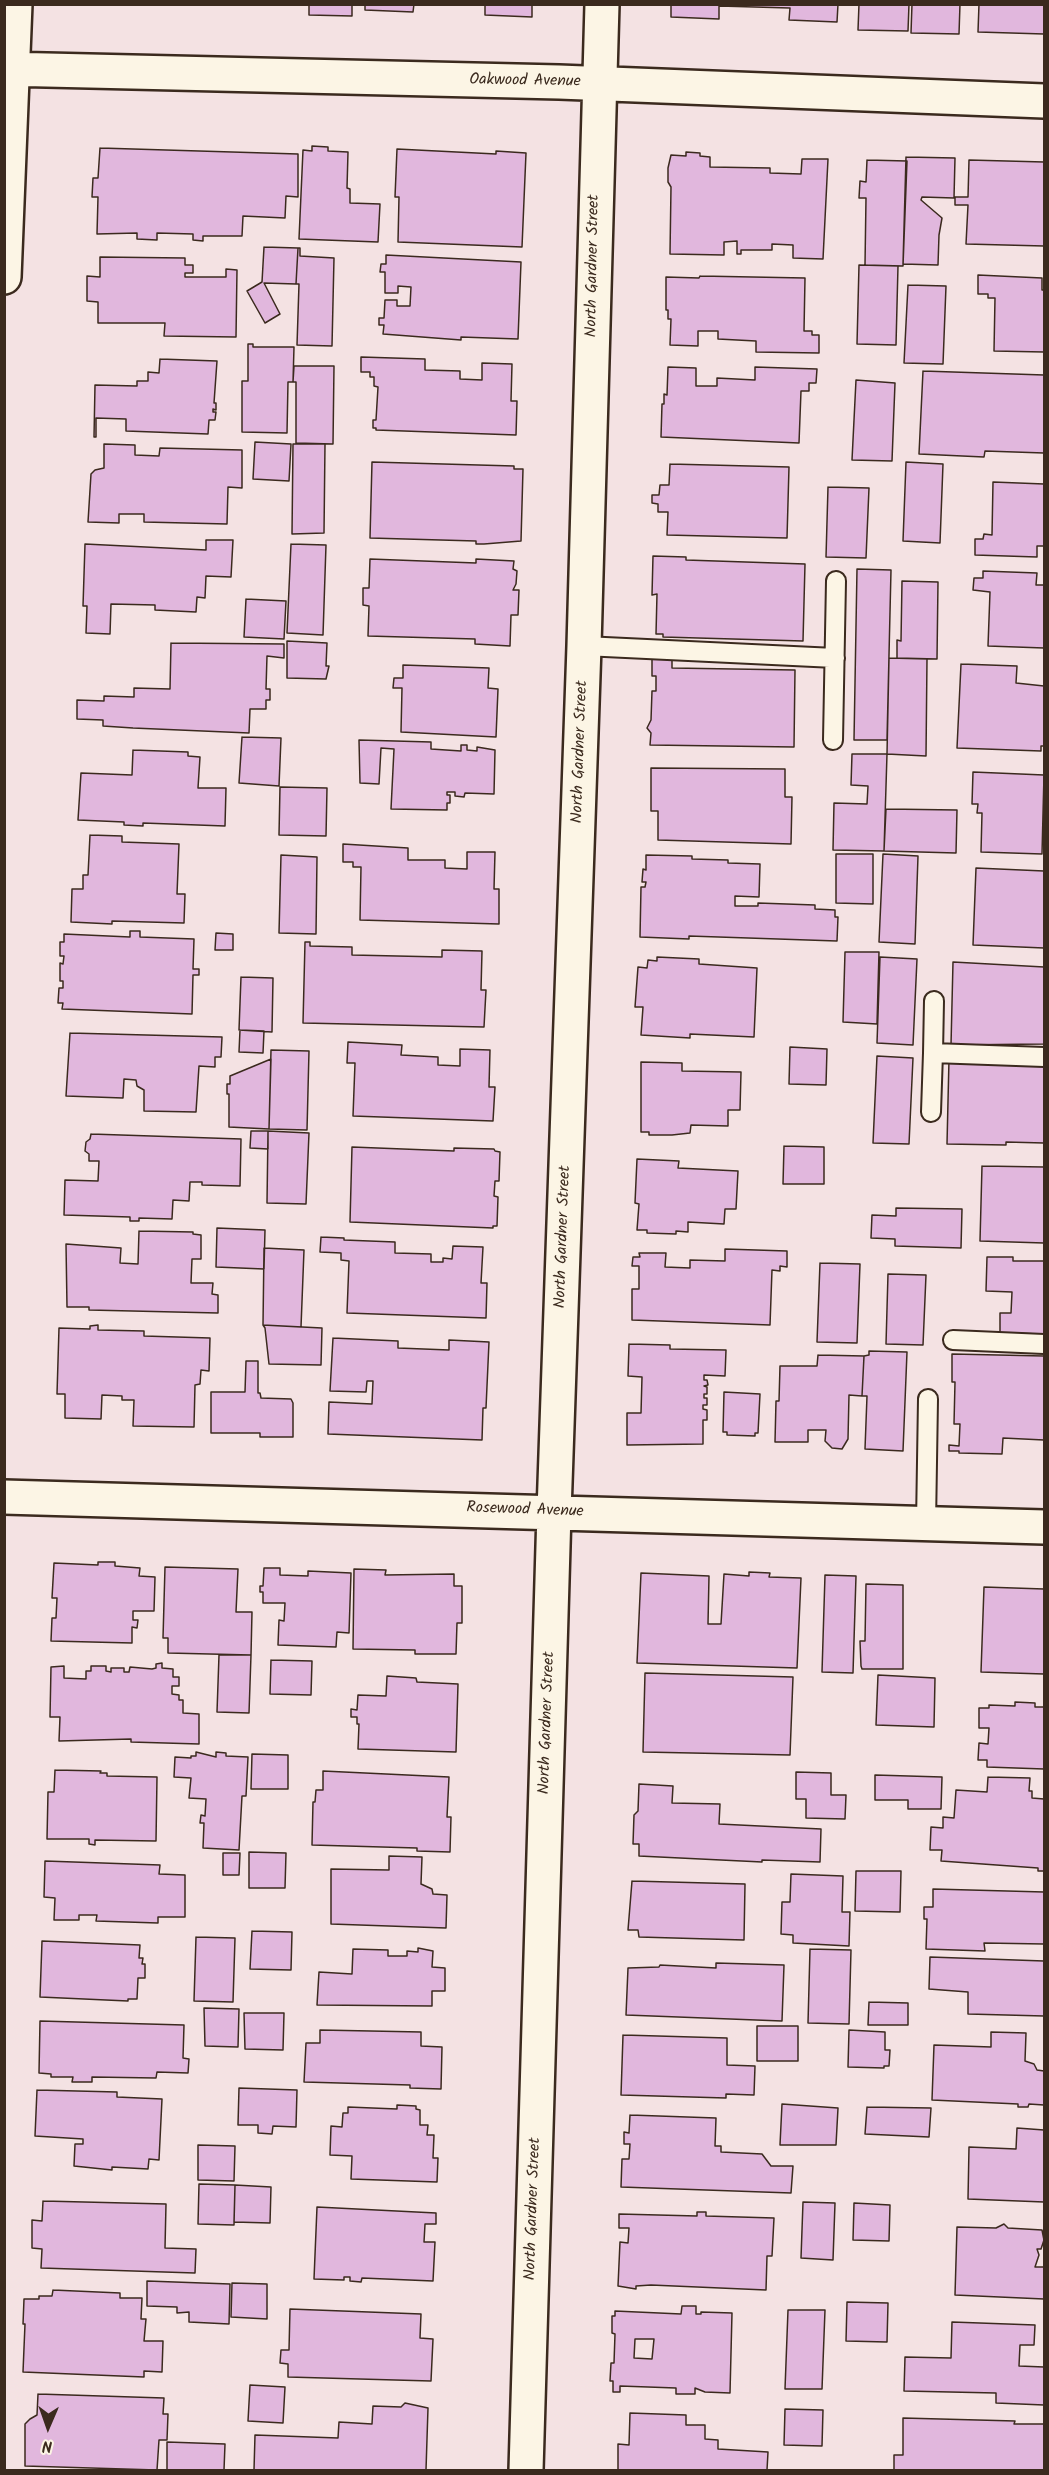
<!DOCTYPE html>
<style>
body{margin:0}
#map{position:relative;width:1049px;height:2475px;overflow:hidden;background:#f4e2e3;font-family:Kalam,sans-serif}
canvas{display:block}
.frame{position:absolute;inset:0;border:6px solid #3b2a1e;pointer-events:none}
.north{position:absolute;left:18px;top:2397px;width:60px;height:60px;-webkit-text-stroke:4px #fcf5e5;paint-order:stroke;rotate:182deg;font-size:16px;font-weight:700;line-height:24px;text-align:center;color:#3b2a1e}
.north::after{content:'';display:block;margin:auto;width:21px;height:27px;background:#3b2a1e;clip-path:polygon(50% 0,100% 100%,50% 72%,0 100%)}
</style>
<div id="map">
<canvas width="1049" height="2475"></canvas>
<div class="frame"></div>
<div class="north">N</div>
</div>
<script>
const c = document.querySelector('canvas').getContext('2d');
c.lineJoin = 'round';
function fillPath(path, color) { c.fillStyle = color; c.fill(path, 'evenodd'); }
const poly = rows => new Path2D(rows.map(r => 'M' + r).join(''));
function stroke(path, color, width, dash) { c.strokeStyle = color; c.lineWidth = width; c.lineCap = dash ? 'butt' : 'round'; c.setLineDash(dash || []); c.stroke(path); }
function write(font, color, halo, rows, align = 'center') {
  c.font = font + ' Kalam,sans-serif'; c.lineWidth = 5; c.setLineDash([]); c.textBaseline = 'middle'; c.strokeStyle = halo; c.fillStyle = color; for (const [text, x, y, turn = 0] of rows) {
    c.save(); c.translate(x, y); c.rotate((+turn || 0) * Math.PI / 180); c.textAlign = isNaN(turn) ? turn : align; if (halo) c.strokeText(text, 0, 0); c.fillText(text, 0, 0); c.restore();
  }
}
const building = poly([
 [309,4,352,4,352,16,309,15,309,4],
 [365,4,414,4,413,12,365,10,365,4],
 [485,4,532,4,532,17,485,15,485,4],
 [671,4,838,4,837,22,789,20,790,8,719,6,719,19,671,17,671,4],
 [859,4,909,4,908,31,858,30,859,4],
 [912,4,960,4,959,34,911,33,912,4],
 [979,4,1044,4,1044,34,978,32,979,4],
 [312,146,328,147,328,151,348,152,347,188,350,189,350,203,380,204,378,242,299,239,303,150,312,151,312,146],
 [100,148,298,154,298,197,286,196,285,218,243,216,242,236,203,236,203,241,193,240,193,234,157,233,157,240,137,239,137,233,97,234,98,197,92,197,93,178,98,178,100,148],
 [397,149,496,154,496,151,526,153,522,247,398,242,399,197,395,197,397,149],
 [686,152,700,153,700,156,710,157,710,167,770,168,770,173,801,174,802,159,828,159,823,259,793,258,793,245,772,244,772,250,741,250,741,254,737,254,737,241,724,242,724,255,670,254,671,187,668,182,668,168,671,155,686,156,686,152],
 [906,157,955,158,954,198,922,197,921,200,942,218,939,235,938,265,903,264,906,157],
 [867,160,907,161,903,266,865,265,866,198,859,198,860,181,866,182,867,160],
 [969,160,1044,162,1044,246,966,244,968,205,955,205,955,197,968,197,969,160],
 [264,247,298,248,296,284,264,283,280,314,265,323,247,291,262,282,264,247],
 [298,248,300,248,300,256,334,258,332,346,297,345,299,284,296,284,298,248],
 [386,255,521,262,518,339,461,337,461,340,383,334,384,325,379,325,379,318,384,318,385,300,397,300,397,306,410,306,411,287,398,286,398,293,385,293,385,272,380,272,381,264,386,264,386,255],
 [100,257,185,258,185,265,193,265,193,273,185,273,185,277,226,277,226,269,237,270,236,337,164,336,165,323,98,323,98,302,87,301,87,276,100,277,100,257],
 [859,265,898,266,896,345,857,344,859,265],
 [978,275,1042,278,1042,290,1044,290,1044,352,994,351,995,298,988,298,988,294,978,294,978,275],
 [700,276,805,278,804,331,812,331,812,335,819,335,819,353,756,352,756,341,718,339,718,331,698,331,698,346,670,345,671,319,668,319,668,310,666,310,666,277,699,278,700,276],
 [908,285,946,286,943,364,904,363,908,285],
 [248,344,253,344,253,347,294,347,293,382,288,382,287,433,242,432,242,381,248,381,248,344],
 [361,357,425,359,425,370,460,371,460,379,482,380,482,363,512,364,511,401,517,401,516,435,376,430,376,428,373,428,373,420,376,420,378,387,374,386,374,377,370,377,370,372,361,372,361,357],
 [160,359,217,361,214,403,216,403,216,410,213,409,213,412,216,412,215,420,209,420,208,434,126,431,126,419,96,418,96,437,94,437,95,385,137,386,137,381,148,381,148,372,159,373,160,359],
 [294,366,334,366,333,444,296,443,296,382,293,382,294,366],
 [668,367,696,368,696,386,717,386,717,378,755,380,755,367,817,369,816,383,809,383,809,391,801,391,799,443,661,437,662,404,664,404,664,394,667,395,668,367],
 [923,371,1044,375,1044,453,985,451,984,457,919,454,923,371],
 [856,380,895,383,892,461,852,460,856,380],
 [255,442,291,444,289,481,253,479,255,442],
 [104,444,135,445,135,455,159,456,160,448,242,450,242,488,228,487,227,524,144,522,144,514,119,514,119,523,88,522,91,474,95,470,104,468,104,444],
 [293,444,325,444,324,533,292,534,293,444],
 [372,462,514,466,514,469,523,469,521,541,484,544,476,544,476,541,370,538,372,462],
 [906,462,943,464,940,543,903,541,906,462],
 [670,464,789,467,787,538,667,535,668,512,658,512,658,504,652,503,652,495,659,495,660,485,669,485,670,464],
 [993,482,1044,484,1044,546,1037,546,1037,557,975,555,975,539,983,539,984,534,992,535,993,482],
 [828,487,869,488,866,558,826,557,828,487],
 [206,540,233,540,231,577,206,576,205,598,197,597,196,612,155,610,155,605,111,604,110,634,86,633,87,606,83,606,85,544,206,550,206,540],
 [291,544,326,545,323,635,287,633,291,544],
 [653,556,686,557,686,560,805,564,803,641,663,637,663,634,656,634,657,594,652,595,653,556],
 [370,559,476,563,476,559,514,561,513,569,517,571,516,584,513,590,519,590,518,615,511,615,510,646,475,644,475,639,368,636,369,606,363,605,363,588,369,588,370,559],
 [857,569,891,570,887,740,854,740,857,569],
 [983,571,1037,573,1036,585,1044,585,1044,648,988,646,990,592,973,590,974,578,983,578,983,571],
 [902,581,938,582,937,659,897,658,897,640,901,641,902,581],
 [246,599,286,601,284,639,244,637,246,599],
 [287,641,327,643,326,666,329,666,326,679,287,678,287,641],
 [171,643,284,644,284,658,267,656,266,689,270,689,270,700,266,700,266,709,250,709,249,733,133,728,103,726,103,720,77,719,77,700,104,701,104,696,134,697,134,688,170,689,171,643],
 [652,658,672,658,672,668,795,670,794,747,650,745,651,733,647,728,651,720,652,691,656,691,656,676,652,676,652,658],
 [889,658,927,659,926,756,887,754,889,658],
 [961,664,1017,666,1016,683,1044,686,1044,746,1041,746,1041,751,957,748,961,664],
 [403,665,489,668,488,688,498,689,496,737,401,732,402,688,393,688,394,678,403,678,403,665],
 [242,737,281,738,279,786,239,783,242,737],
 [359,740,431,742,431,749,461,751,461,745,467,745,467,750,477,751,477,747,495,750,494,794,465,793,464,797,455,796,455,792,447,792,447,795,450,795,450,803,447,803,447,810,391,809,394,749,381,748,379,784,360,783,359,740],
 [133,750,188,752,188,756,200,757,198,788,226,788,225,826,143,823,143,826,124,825,124,822,78,820,81,773,132,775,133,750],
 [852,754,887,754,884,851,833,850,834,803,867,804,868,786,851,785,852,754],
 [651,768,785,769,785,797,792,797,791,844,658,840,658,811,651,811,651,768],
 [973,772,1044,775,1042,854,981,852,982,813,977,813,978,804,972,804,973,772],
 [280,787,327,788,326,836,279,835,280,787],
 [886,809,957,810,956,853,884,851,886,809],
 [90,835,122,836,122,842,179,844,177,894,185,894,184,923,112,921,112,924,71,922,72,889,83,889,83,875,88,875,90,835],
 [343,844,408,848,408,860,445,860,445,868,467,869,467,852,495,852,494,889,499,889,499,924,360,920,361,867,353,867,353,862,343,862,343,844],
 [836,854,873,854,873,904,836,903,836,854],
 [883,854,918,856,915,944,879,942,883,854],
 [281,855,317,857,316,934,279,933,281,855],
 [646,855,692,856,692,859,728,860,728,863,760,864,759,897,735,896,735,906,758,906,758,903,815,905,815,909,835,910,835,917,838,917,837,941,689,936,689,939,640,937,641,887,645,887,646,882,642,882,643,869,646,870,646,855],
 [976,868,1044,871,1044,948,973,945,976,868],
 [130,931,140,931,140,937,194,939,193,969,199,969,199,975,193,975,192,1014,62,1009,63,1003,58,1003,59,988,63,988,63,981,60,981,60,963,63,964,64,956,60,956,60,942,64,942,64,934,130,937,130,931],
 [216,933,233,934,233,950,215,950,216,933],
 [305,942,310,942,310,946,352,947,352,955,442,957,442,950,482,951,481,990,486,990,484,1027,303,1023,305,942],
 [845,952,879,952,877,1024,843,1022,845,952],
 [657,957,699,959,699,964,757,968,754,1037,690,1034,690,1038,641,1035,643,1007,635,1007,638,967,647,968,648,960,657,961,657,957],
 [880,957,917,959,913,1045,877,1043,880,957],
 [953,962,1044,967,1044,1044,951,1045,953,962],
 [241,977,273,978,272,1032,239,1030,241,977],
 [240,1030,264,1031,263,1053,239,1052,240,1030],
 [70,1033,222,1037,221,1057,215,1057,215,1067,199,1066,196,1112,144,1111,144,1090,137,1086,136,1080,124,1079,123,1098,66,1096,70,1033],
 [348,1042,402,1045,401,1055,438,1057,438,1065,460,1066,460,1049,490,1050,489,1087,495,1087,493,1121,353,1116,355,1063,347,1063,348,1042],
 [790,1047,827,1049,826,1085,789,1084,790,1047],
 [271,1050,309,1051,307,1130,269,1129,271,1050],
 [877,1056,913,1058,909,1144,873,1143,877,1056],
 [271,1059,269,1129,229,1127,229,1094,227,1094,227,1084,230,1084,230,1076,271,1059],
 [949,1059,1044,1065,1044,1143,1006,1142,1006,1145,947,1144,949,1059],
 [641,1062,682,1063,682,1071,741,1072,740,1110,728,1110,728,1126,691,1125,690,1133,672,1135,649,1135,649,1132,641,1132,641,1062],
 [251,1131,268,1131,268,1149,250,1148,251,1131],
 [268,1131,309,1133,306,1204,267,1203,268,1131],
 [91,1134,241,1139,240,1186,202,1185,202,1182,190,1182,189,1201,173,1200,172,1219,139,1218,139,1221,130,1221,130,1217,64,1215,65,1180,98,1181,99,1161,89,1161,89,1154,85,1151,86,1142,90,1139,91,1134],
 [784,1146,824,1147,824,1184,783,1184,784,1146],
 [352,1147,454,1151,454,1148,494,1149,495,1151,500,1152,499,1181,495,1181,494,1196,498,1197,497,1226,493,1226,493,1228,350,1222,352,1147],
 [637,1159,679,1161,678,1168,738,1171,736,1209,725,1209,724,1224,688,1222,688,1232,676,1231,676,1234,647,1233,647,1230,637,1230,639,1204,635,1203,637,1159],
 [982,1166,1044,1167,1044,1243,980,1241,982,1166],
 [896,1208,962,1209,961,1248,895,1246,895,1239,871,1238,872,1215,896,1216,896,1208],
 [217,1228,265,1230,264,1269,216,1267,217,1228],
 [139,1231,193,1232,193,1234,201,1235,201,1259,192,1259,191,1283,213,1283,212,1294,218,1295,218,1313,89,1310,89,1307,67,1307,66,1244,121,1248,120,1263,138,1264,139,1231],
 [321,1237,344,1238,344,1240,395,1242,395,1253,431,1254,431,1262,443,1262,443,1258,452,1259,453,1246,483,1247,481,1283,487,1283,486,1318,347,1313,349,1261,341,1260,341,1253,320,1252,321,1237],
 [264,1248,304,1250,301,1327,263,1325,264,1248],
 [725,1249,787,1251,787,1267,780,1266,780,1271,772,1270,770,1325,632,1320,632,1289,639,1289,639,1266,632,1266,633,1257,640,1257,639,1253,666,1253,665,1267,690,1268,690,1260,725,1261,725,1249],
 [987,1257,1013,1257,1013,1261,1044,1261,1044,1334,1000,1333,1000,1313,1011,1313,1012,1292,986,1291,987,1257],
 [820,1263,860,1264,857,1343,817,1342,820,1263],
 [888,1274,926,1275,923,1345,886,1344,888,1274],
 [98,1325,98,1330,144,1331,144,1336,210,1338,209,1371,201,1370,200,1384,195,1385,194,1427,133,1426,134,1400,122,1400,122,1396,102,1395,101,1419,65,1418,65,1394,57,1394,59,1328,90,1329,90,1326,98,1325],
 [263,1325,322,1328,321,1365,269,1364,265,1328,263,1325],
 [333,1338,398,1341,398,1348,449,1350,449,1340,489,1342,486,1408,483,1408,482,1440,328,1434,329,1402,372,1404,373,1381,367,1381,366,1392,330,1391,333,1338],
 [629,1344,670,1345,670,1349,726,1350,725,1376,704,1375,704,1380,707,1380,708,1385,704,1386,707,1387,707,1394,704,1394,704,1398,707,1398,707,1405,703,1405,703,1409,707,1410,707,1420,703,1420,703,1444,627,1445,627,1413,641,1413,642,1377,628,1376,629,1344],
 [869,1351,907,1352,903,1451,865,1449,867,1396,862,1396,864,1356,869,1355,869,1351],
 [952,1354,1044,1356,1044,1440,1003,1438,1002,1454,959,1453,959,1451,949,1451,949,1445,959,1446,960,1424,954,1424,955,1382,952,1382,952,1354],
 [818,1355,864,1356,862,1396,849,1395,848,1439,842,1449,832,1448,825,1441,826,1430,808,1430,808,1442,775,1442,776,1401,779,1401,780,1366,817,1366,818,1355],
 [246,1361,258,1361,258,1393,260,1393,261,1398,291,1399,293,1403,293,1437,260,1437,260,1433,211,1433,211,1392,245,1392,246,1361],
 [724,1392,760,1394,758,1433,755,1433,755,1436,727,1435,727,1432,723,1432,724,1392],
 [98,1562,115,1562,115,1566,140,1568,139,1576,155,1577,154,1611,133,1611,133,1620,138,1620,137,1628,132,1627,132,1643,51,1641,52,1618,56,1618,57,1598,52,1598,54,1563,98,1565,98,1562],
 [165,1567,238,1569,236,1612,252,1612,251,1655,168,1653,168,1638,163,1638,165,1567],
 [264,1568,280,1568,280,1575,308,1576,308,1571,351,1573,349,1633,337,1632,336,1647,278,1645,279,1620,284,1621,285,1603,263,1603,263,1592,260,1592,260,1586,263,1586,264,1568],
 [354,1569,386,1570,385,1575,454,1574,454,1586,462,1586,462,1623,457,1623,456,1654,415,1654,415,1650,353,1649,354,1569],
 [749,1572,770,1573,769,1577,801,1578,797,1668,637,1663,641,1573,709,1576,708,1624,721,1624,724,1574,749,1576,749,1572],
 [825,1575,856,1576,853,1673,822,1672,825,1575],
 [866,1584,903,1585,903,1669,862,1669,861,1666,860,1641,865,1641,866,1584],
 [984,1587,1044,1589,1044,1674,981,1672,984,1587],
 [219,1655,251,1655,249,1713,217,1712,219,1655],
 [271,1660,312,1661,311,1695,270,1694,271,1660],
 [162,1663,162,1668,173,1669,173,1677,179,1677,179,1686,172,1686,172,1694,179,1695,179,1700,183,1700,183,1713,199,1714,199,1744,131,1742,131,1739,59,1741,60,1717,50,1717,51,1667,64,1666,64,1678,86,1679,86,1671,91,1671,91,1666,106,1666,106,1671,111,1672,111,1668,124,1668,124,1672,129,1672,130,1667,152,1669,156,1668,156,1664,162,1663],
 [645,1673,793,1677,790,1755,643,1752,645,1673],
 [878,1675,935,1678,934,1727,876,1725,878,1675],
 [387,1676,416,1678,417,1682,458,1684,456,1752,358,1749,359,1724,357,1724,357,1717,351,1717,351,1709,357,1710,358,1695,386,1696,387,1676],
 [1015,1702,1035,1703,1035,1707,1044,1707,1044,1769,987,1767,987,1760,978,1760,979,1743,988,1744,989,1728,979,1728,979,1708,989,1708,989,1705,1015,1706,1015,1702],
 [196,1752,216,1757,216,1752,226,1753,226,1756,248,1757,246,1796,242,1796,239,1850,203,1848,204,1823,200,1823,201,1815,205,1816,206,1799,189,1798,191,1778,174,1777,175,1757,191,1758,191,1756,196,1756,196,1752],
 [252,1754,288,1755,288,1789,251,1789,252,1754],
 [55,1770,101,1771,100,1773,107,1773,107,1776,157,1777,156,1841,95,1840,95,1845,89,1844,89,1839,47,1839,48,1792,54,1792,55,1770],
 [323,1771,449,1777,447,1817,451,1817,450,1852,417,1851,417,1848,312,1845,313,1802,315,1802,316,1790,323,1790,323,1771],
 [796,1772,831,1773,831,1795,846,1795,845,1819,806,1818,806,1799,796,1799,796,1772],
 [875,1775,942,1777,941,1809,908,1809,908,1800,875,1800,875,1775],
 [988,1777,1030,1778,1029,1791,1032,1791,1032,1798,1044,1799,1044,1871,1038,1871,1038,1868,941,1861,942,1850,930,1850,931,1827,943,1828,943,1817,954,1818,956,1790,987,1792,988,1777],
 [639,1784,673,1786,672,1803,720,1804,719,1824,821,1829,820,1862,762,1860,762,1862,639,1856,639,1844,633,1844,634,1815,638,1811,639,1784],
 [249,1852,286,1853,285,1888,249,1888,249,1852],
 [223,1853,240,1853,239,1875,223,1875,223,1853],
 [389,1856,422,1857,421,1884,432,1889,433,1894,447,1895,446,1928,331,1924,331,1869,389,1870,389,1856],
 [45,1861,160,1865,159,1874,185,1875,185,1917,158,1917,158,1923,96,1921,97,1915,79,1915,79,1920,54,1920,55,1898,44,1897,45,1861],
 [856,1871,901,1871,900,1912,855,1911,856,1871],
 [791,1874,843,1876,842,1912,850,1912,849,1946,793,1943,793,1935,781,1934,782,1902,790,1902,791,1874],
 [632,1881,745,1884,744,1940,639,1937,638,1930,628,1930,632,1881],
 [933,1889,1044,1892,1044,1944,984,1943,985,1951,926,1949,927,1919,924,1919,924,1907,933,1907,933,1889],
 [252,1931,292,1932,291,1970,250,1969,252,1931],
 [196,1937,235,1938,233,2002,194,2001,196,1937],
 [42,1941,140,1945,139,1958,143,1958,142,1964,145,1964,145,1978,138,1978,137,1999,128,1999,128,2001,40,1997,42,1941],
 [418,1948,433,1951,432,1967,445,1968,445,1991,432,1991,432,2006,317,2005,319,1972,352,1974,353,1949,388,1950,388,1956,407,1956,407,1951,418,1952,418,1948],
 [810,1949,851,1950,849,2024,808,2023,810,1949],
 [930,1957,1044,1961,1044,2016,968,2014,968,1992,929,1989,930,1957],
 [716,1963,784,1965,782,2021,626,2015,628,1968,659,1967,660,1965,716,1968,716,1963],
 [869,2002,908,2003,908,2025,868,2025,869,2002],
 [204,2008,239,2009,238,2047,205,2046,204,2008],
 [244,2013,284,2013,283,2050,245,2049,244,2013],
 [40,2021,184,2025,183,2058,189,2059,188,2073,157,2072,156,2078,92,2077,92,2082,72,2082,73,2077,51,2077,51,2074,39,2073,40,2021],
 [757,2026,798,2026,798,2061,757,2061,757,2026],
 [320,2030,421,2032,421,2046,442,2047,441,2089,410,2088,410,2085,304,2082,306,2043,320,2043,320,2030],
 [849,2030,885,2032,885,2050,890,2050,889,2066,884,2066,884,2068,848,2067,849,2030],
 [991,2032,1026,2033,1025,2061,1034,2064,1037,2070,1044,2071,1044,2105,1029,2104,1028,2107,1018,2107,1018,2104,932,2100,934,2045,991,2047,991,2032],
 [623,2035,727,2038,727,2065,755,2066,754,2095,726,2094,726,2098,621,2095,623,2035],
 [239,2088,297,2090,296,2127,273,2126,272,2134,258,2133,258,2125,238,2125,239,2088],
 [37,2090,117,2092,117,2097,162,2099,159,2160,149,2159,148,2169,112,2167,112,2170,74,2166,75,2144,83,2144,83,2139,35,2136,37,2090],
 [782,2104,838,2108,836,2145,780,2145,782,2104],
 [397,2105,416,2106,416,2109,420,2110,420,2125,428,2125,427,2135,434,2135,433,2158,438,2158,437,2182,351,2179,352,2156,330,2155,331,2126,342,2127,343,2113,348,2113,348,2107,397,2109,397,2105],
 [867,2107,931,2108,929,2137,865,2134,867,2107],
 [630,2115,716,2118,715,2146,721,2146,721,2152,762,2154,771,2166,793,2166,791,2193,621,2187,622,2159,629,2159,630,2144,624,2144,624,2132,629,2133,630,2115],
 [1017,2128,1044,2130,1044,2202,968,2199,969,2147,1016,2149,1017,2128],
 [198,2145,235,2146,234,2181,198,2180,198,2145],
 [199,2184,235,2185,234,2225,198,2224,199,2184],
 [235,2185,271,2187,270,2223,234,2222,235,2185],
 [43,2201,166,2204,165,2248,196,2249,195,2273,41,2268,42,2249,32,2248,32,2220,42,2221,43,2201],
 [803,2202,835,2203,833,2260,801,2258,803,2202],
 [854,2203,890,2205,889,2241,853,2240,854,2203],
 [317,2207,436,2213,436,2224,425,2224,424,2242,435,2242,433,2281,362,2278,361,2282,350,2281,350,2277,344,2277,344,2280,314,2279,317,2207],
 [697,2212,706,2212,706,2216,774,2218,772,2256,767,2256,766,2290,651,2285,636,2286,636,2289,618,2286,620,2242,628,2243,629,2228,619,2228,619,2214,697,2216,697,2212],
 [1004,2224,1008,2228,1042,2230,1044,2240,1041,2249,1037,2249,1039,2255,1035,2267,1044,2267,1044,2299,955,2295,957,2227,996,2228,1004,2224],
 [147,2281,230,2284,229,2324,189,2322,189,2312,177,2313,177,2307,147,2306,147,2281],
 [232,2283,267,2284,267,2319,231,2317,232,2283],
 [53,2290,120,2293,120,2298,142,2298,141,2319,146,2319,144,2341,163,2341,162,2372,144,2371,144,2377,23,2372,25,2324,23,2324,24,2299,39,2299,39,2296,52,2296,53,2290],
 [847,2302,888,2303,887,2342,846,2341,847,2302],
 [682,2306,696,2306,696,2314,701,2314,701,2312,732,2313,730,2393,705,2392,695,2388,695,2394,676,2394,676,2388,620,2386,620,2392,613,2392,613,2381,610,2381,611,2363,614,2363,615,2334,612,2333,612,2316,615,2316,615,2311,681,2314,682,2306],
 [635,2339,654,2339,652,2359,634,2358,635,2339],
 [290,2309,421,2314,420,2338,433,2339,431,2381,288,2377,288,2364,280,2363,281,2350,289,2350,290,2309],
 [788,2310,825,2310,822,2389,785,2389,788,2310],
 [952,2322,1035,2325,1034,2345,1020,2345,1019,2366,1044,2367,1044,2405,996,2403,996,2393,904,2391,905,2357,951,2358,952,2322],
 [250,2385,285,2387,283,2423,248,2421,250,2385],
 [38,2394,164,2398,163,2414,168,2414,167,2440,159,2440,157,2470,25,2466,25,2424,30,2419,37,2415,38,2394],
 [405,2403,428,2408,426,2470,254,2470,255,2435,338,2438,339,2422,372,2424,373,2406,401,2407,405,2403],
 [785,2409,823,2410,822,2446,784,2445,785,2409],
 [630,2413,686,2415,686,2425,705,2425,705,2439,718,2440,718,2449,768,2452,767,2470,618,2470,618,2444,629,2445,630,2413],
 [903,2418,1015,2421,1014,2424,1044,2424,1044,2470,894,2470,894,2455,903,2455,903,2418],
 [167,2442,225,2444,224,2470,167,2470,167,2442]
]);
const service = poly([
 [584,646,835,658],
 [833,740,836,581],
 [934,1001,933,1053,1044,1057],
 [931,1112,933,1053],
 [953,1340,1044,1344],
 [926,1524,928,1399]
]);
const minor = poly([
 [4,69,559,82,1044,101],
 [4,277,15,4],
 [4,1497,1044,1527],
 [526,2470,554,1512,584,646,602,4]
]);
const streetNames = [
 ["Oakwood Avenue",525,82,1],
 ["North Gardner Street",594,266,-89],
 ["North Gardner Street",581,752,-88],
 ["North Gardner Street",564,1237,-88],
 ["Rosewood Avenue",525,1511,2],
 ["North Gardner Street",548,1723,-88],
 ["North Gardner Street",534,2209,-88]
];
fillPath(building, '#e1b7dd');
stroke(building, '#3b2a1e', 1.5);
stroke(service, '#3b2a1e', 22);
stroke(minor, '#3b2a1e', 38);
stroke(service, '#fcf5e5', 18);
stroke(minor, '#fcf5e5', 33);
write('16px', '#3b2a1e', '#fcf5e5', streetNames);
</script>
